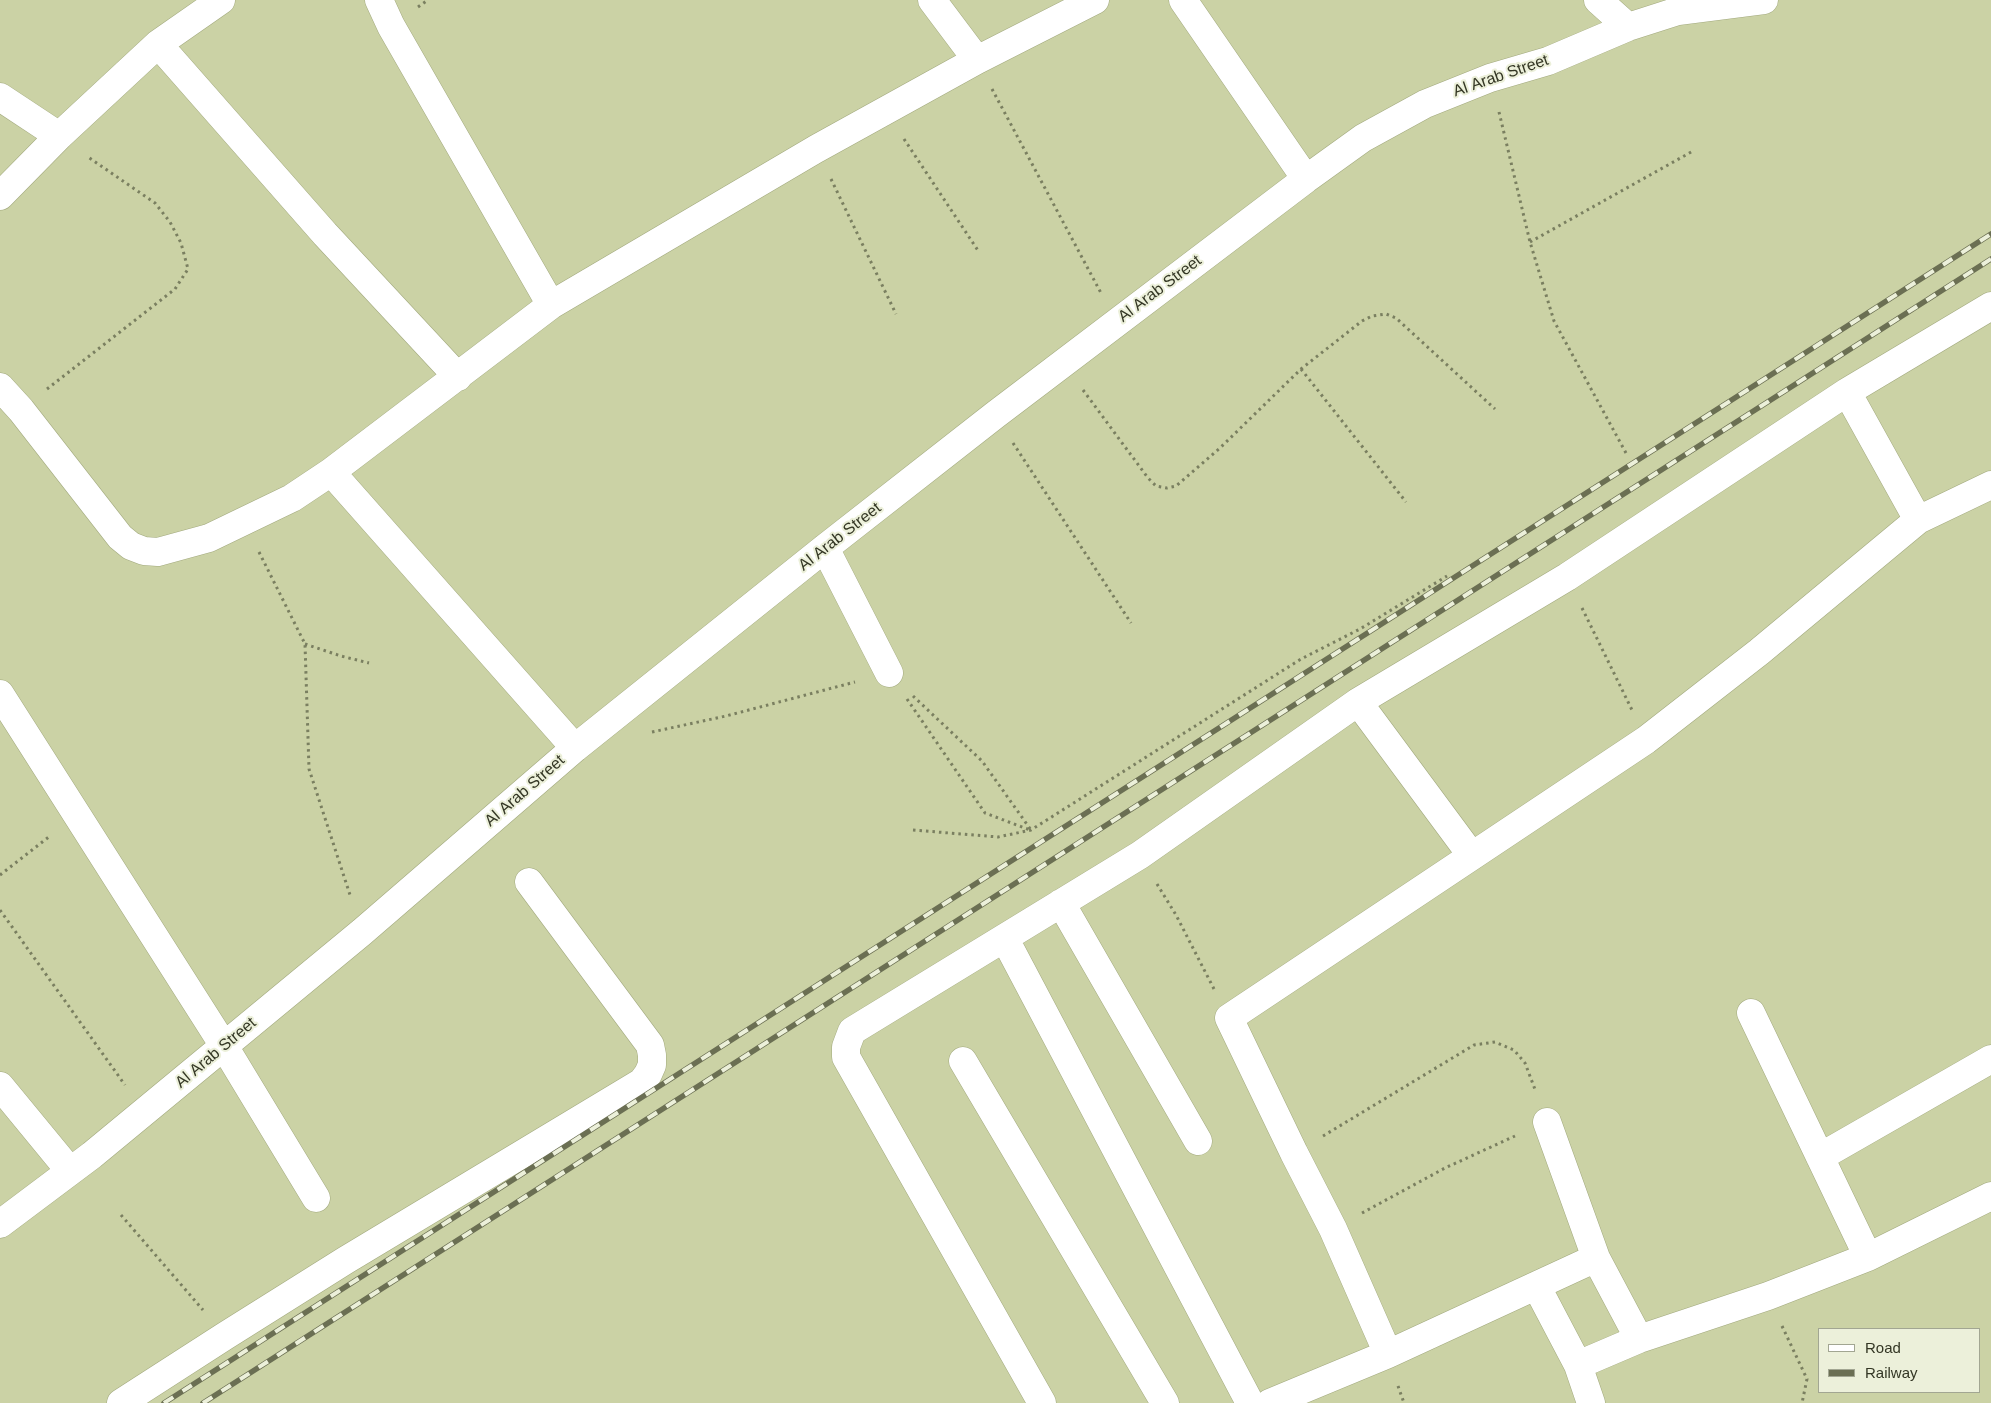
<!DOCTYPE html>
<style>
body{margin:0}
#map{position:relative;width:1991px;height:1403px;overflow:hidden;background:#cbd2a5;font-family:Helvetica,sans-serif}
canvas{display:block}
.legend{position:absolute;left:1818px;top:1328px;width:162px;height:65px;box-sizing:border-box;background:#ecf0da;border:1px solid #a2a692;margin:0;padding:6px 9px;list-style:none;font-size:15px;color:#343725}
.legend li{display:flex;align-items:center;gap:10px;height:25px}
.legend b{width:25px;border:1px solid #a2a692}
</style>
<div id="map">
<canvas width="1991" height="1403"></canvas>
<ul class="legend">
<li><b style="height:6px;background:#fff"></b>Road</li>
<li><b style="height:6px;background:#6b6f53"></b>Railway</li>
</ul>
</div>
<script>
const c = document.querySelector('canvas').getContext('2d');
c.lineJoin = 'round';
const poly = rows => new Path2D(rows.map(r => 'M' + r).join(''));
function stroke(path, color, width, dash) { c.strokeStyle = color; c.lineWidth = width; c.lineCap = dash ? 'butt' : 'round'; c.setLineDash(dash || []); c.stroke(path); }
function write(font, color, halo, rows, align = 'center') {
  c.font = font + ' Helvetica,sans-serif'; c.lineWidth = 4; c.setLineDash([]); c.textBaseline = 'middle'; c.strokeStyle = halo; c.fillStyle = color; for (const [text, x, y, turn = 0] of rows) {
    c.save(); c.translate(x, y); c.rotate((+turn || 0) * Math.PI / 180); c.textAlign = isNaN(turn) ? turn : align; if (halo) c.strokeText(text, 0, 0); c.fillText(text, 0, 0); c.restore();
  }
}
const path = poly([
 [418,7,428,0],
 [992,89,1101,293],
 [1499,112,1530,242,1554,321,1626,453],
 [904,139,979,252],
 [831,179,896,314],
 [1530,242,1693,151],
 [1301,369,1406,502],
 [47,389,175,289,188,269,181,243,170,222,155,203,88,157],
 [1083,390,1148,478,1156,486,1167,488,1176,486,1220,448,1301,369,1362,321,1372,316,1386,314,1396,318,1495,409],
 [1013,443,1131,623],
 [259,552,305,644,309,769,351,898],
 [1582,608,1632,710],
 [305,644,341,656,369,663],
 [913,696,982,761,1031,830],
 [907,699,985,813,1030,830],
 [652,732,726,716,855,682],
 [913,830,998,837,1031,830,1301,659,1360,629,1447,576],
 [0,875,50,836],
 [1157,884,1176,915,1214,989],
 [0,910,125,1085],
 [1323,1136,1474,1045,1495,1042,1514,1050,1525,1063,1536,1092],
 [1362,1213,1445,1168,1515,1136],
 [121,1215,203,1310],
 [1782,1326,1807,1379,1802,1403],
 [1398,1386,1404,1403]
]);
const street = poly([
 [379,0,391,26,551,305],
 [932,0,977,60],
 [1183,0,1306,179],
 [1598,0,1628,27],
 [158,44,325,234,458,377],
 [0,97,59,136],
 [0,196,59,136,158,44,221,0],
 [0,387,21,410,120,537,131,546,144,551,158,552,209,538,292,498,331,472,551,305,816,149,977,60,1095,0],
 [1847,392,1918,520],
 [331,472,575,748],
 [825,548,889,673],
 [0,694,224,1046,316,1198],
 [1358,702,1472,856],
 [1061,903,1198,1141],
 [1005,939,1250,1403],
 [1751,1013,1868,1257],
 [963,1061,1165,1403],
 [0,1086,70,1171],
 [1547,1122,1596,1258,1639,1339],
 [1820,1157,1991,1059],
 [0,1224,92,1155,362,932,575,748,825,548,995,415,1306,179,1363,138,1425,104,1490,78,1548,61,1628,27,1678,11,1764,0],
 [1537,1287,1578,1365,1591,1403],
 [1388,1354,1333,1229,1294,1153,1229,1018,1646,740,1759,652,1918,520,1991,485],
 [1578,1365,1639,1339,1768,1296,1868,1257,1991,1196],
 [121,1403,225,1336,346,1260,642,1082,648,1074,652,1065,652,1055,650,1045,529,882],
 [1042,1403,846,1057,846,1047,852,1031,1140,855,1358,702,1567,577,1847,392,1991,306],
 [1270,1403,1388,1354,1596,1258]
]);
const rail = poly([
 [164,1403,1991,234],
 [203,1403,1991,259]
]);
const streetNames = [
 ["Al Arab Street",1501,76,-19],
 ["Al Arab Street",1160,289,-37],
 ["Al Arab Street",840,537,-38],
 ["Al Arab Street",525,791,-41],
 ["Al Arab Street",216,1053,-40]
];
stroke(street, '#a2a97e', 29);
stroke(path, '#7a7f60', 3, [2.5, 4]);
stroke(street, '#fff', 28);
stroke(rail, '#6b6f53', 5.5);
stroke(rail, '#ecf0da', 4, [11]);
write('16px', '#343725', '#ecf0da', streetNames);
</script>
